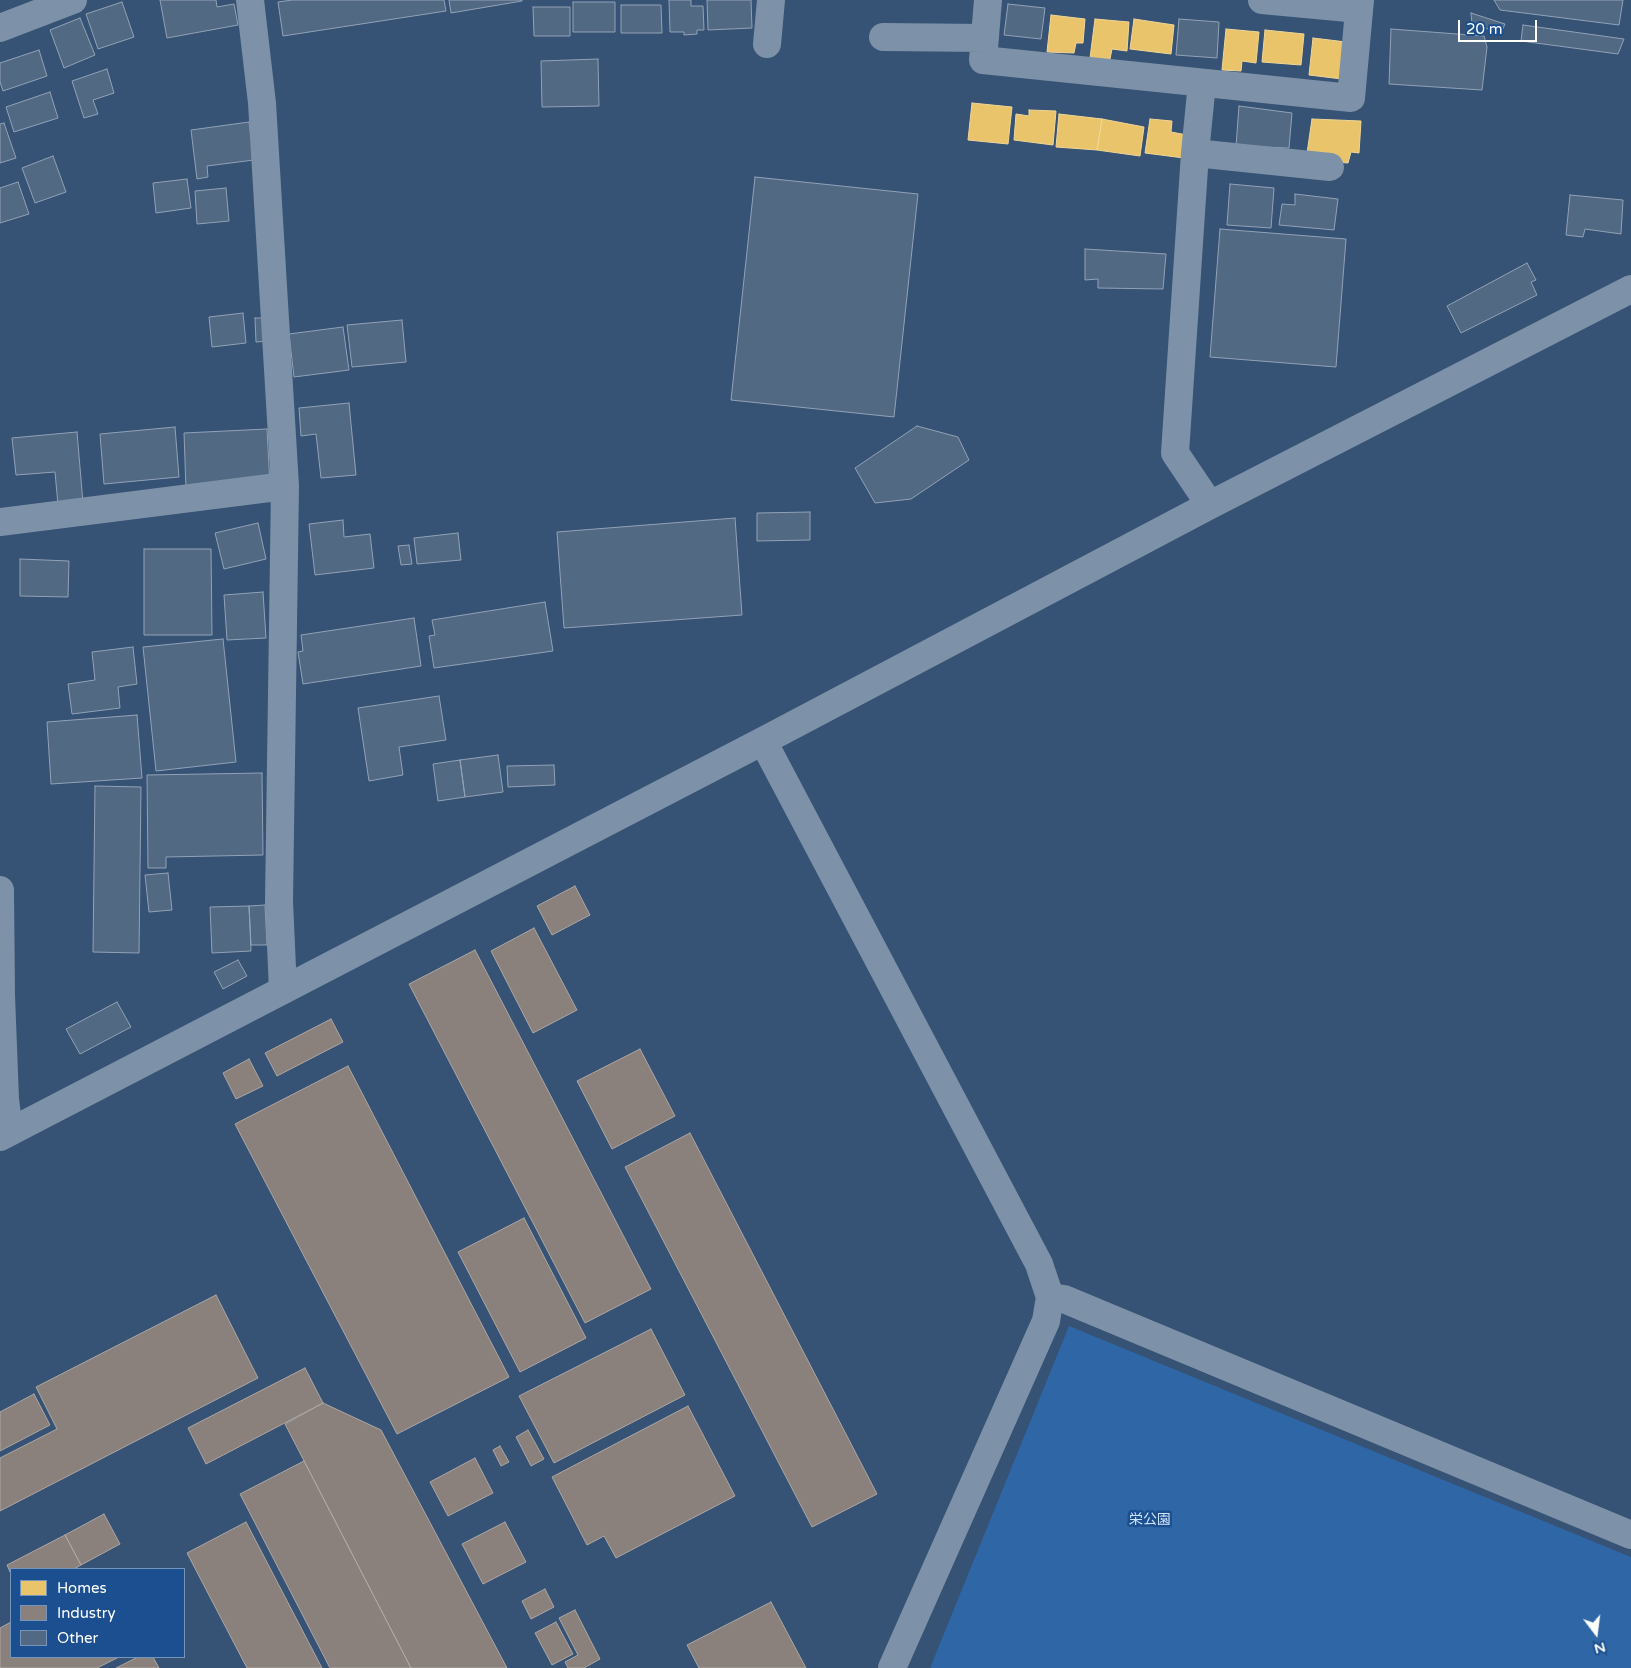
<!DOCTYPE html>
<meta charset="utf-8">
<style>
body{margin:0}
#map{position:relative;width:1631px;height:1668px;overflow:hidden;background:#365274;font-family:"Varela Round",sans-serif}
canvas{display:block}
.legend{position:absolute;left:10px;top:1568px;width:175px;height:90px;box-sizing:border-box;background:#1b4f8f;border:1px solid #7695bc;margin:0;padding:6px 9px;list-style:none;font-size:15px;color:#fff}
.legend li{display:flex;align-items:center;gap:10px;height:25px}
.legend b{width:25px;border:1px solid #7695bc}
.north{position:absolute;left:1571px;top:1608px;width:50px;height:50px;-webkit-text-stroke:4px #1b4f8f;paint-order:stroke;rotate:165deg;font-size:14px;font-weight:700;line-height:20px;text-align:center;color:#fff}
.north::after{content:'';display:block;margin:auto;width:18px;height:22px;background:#fff;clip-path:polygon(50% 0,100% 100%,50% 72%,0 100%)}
.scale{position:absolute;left:1458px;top:20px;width:79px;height:22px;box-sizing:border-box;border:2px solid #fff;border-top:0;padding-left:6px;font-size:15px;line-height:18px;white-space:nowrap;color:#fff;-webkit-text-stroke:4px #1b4f8f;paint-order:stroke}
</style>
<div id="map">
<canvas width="1631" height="1668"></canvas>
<ul class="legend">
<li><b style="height:14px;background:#e9c46a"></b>Homes</li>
<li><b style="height:14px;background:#8a817c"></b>Industry</li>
<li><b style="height:14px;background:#526984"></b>Other</li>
</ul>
<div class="north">N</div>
<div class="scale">20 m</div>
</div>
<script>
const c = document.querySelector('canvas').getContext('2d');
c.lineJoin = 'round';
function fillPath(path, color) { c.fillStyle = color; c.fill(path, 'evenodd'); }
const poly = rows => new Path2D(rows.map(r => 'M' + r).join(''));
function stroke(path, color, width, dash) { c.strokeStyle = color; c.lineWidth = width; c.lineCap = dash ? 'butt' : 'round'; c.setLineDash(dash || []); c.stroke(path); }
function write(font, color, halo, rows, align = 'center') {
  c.font = font + ' "Varela Round","Noto Sans JP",sans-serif'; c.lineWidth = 5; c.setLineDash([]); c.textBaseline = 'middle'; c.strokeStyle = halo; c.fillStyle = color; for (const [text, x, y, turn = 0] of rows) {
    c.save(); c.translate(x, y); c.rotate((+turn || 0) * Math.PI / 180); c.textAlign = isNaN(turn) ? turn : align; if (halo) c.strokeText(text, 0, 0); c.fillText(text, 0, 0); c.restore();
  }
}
const green = poly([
 [1069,1326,1631,1557,1631,1668,930,1668]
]);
const homes = poly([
 [1051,15,1085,19,1083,43,1076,43,1074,53,1047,52,1051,15],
 [1095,19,1129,22,1127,51,1112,49,1110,59,1090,58,1095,19],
 [1134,19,1174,25,1171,54,1130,49,1134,19],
 [1226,29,1259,32,1256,63,1242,61,1241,71,1222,70,1226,29],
 [1265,30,1304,34,1301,65,1262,62,1265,30],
 [1313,38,1346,42,1342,79,1309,75,1313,38],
 [972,103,1012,107,1008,144,968,140,972,103],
 [1029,110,1056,111,1053,145,1014,140,1016,114,1029,116,1029,110],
 [1059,114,1102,119,1097,150,1056,147,1059,114],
 [1102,119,1144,127,1140,156,1097,150,1102,119],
 [1150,119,1172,121,1171,132,1187,135,1184,158,1145,153,1150,119],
 [1312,119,1361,121,1359,153,1351,152,1348,163,1306,160,1312,119]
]);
const industry = poly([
 [575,886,590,915,552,935,537,906,575,886],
 [534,928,577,1010,533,1033,491,951,534,928],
 [475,950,651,1289,585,1323,409,984,475,950],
 [331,1019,343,1042,277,1076,265,1053,331,1019],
 [640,1049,675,1116,612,1149,577,1081,640,1049],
 [249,1059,263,1086,236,1099,223,1073,249,1059],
 [348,1066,509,1377,397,1434,235,1124,348,1066],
 [690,1133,877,1494,812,1527,625,1167,690,1133],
 [524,1218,586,1338,520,1372,458,1252,524,1218],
 [216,1295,258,1378,0,1511,0,1458,57,1429,36,1387,216,1295],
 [651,1329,685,1395,554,1463,519,1396,651,1329],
 [305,1368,323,1403,206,1464,188,1428,305,1368],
 [34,1394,50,1425,0,1451,0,1412,34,1394],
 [323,1403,381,1430,507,1668,411,1668,285,1424,323,1403],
 [688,1406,735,1496,616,1558,604,1536,587,1545,552,1477,688,1406],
 [528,1430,544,1459,531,1466,516,1437,528,1430],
 [500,1446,509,1462,501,1466,493,1450,500,1446],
 [475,1458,493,1493,448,1516,430,1482,475,1458],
 [304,1461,411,1668,330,1668,240,1494,304,1461],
 [104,1514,120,1544,81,1565,65,1535,104,1514],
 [246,1522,322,1668,247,1668,187,1553,246,1522],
 [505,1522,526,1562,483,1584,462,1544,505,1522],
 [65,1535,81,1565,74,1569,11,1569,11,1574,7,1565,65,1535],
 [545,1589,554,1607,531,1619,522,1601,545,1589],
 [771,1602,806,1668,699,1668,687,1645,771,1602],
 [575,1610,600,1659,584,1668,568,1668,565,1662,578,1655,559,1618,575,1610],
 [11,1622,11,1657,119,1657,97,1668,0,1668,0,1628,11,1622],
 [556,1622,573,1654,552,1665,535,1633,556,1622],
 [138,1657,153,1657,159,1668,116,1668,138,1657]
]);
const building = poly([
 [160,0,216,0,217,7,234,4,238,25,167,38,160,0],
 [292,0,444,0,446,11,283,36,278,2,292,0],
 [449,0,522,0,522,1,451,13,449,0],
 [669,0,691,0,691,6,703,6,704,30,697,30,697,34,684,35,684,32,670,32,669,0],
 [707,0,751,0,752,28,708,30,707,0],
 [1494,0,1623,0,1619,25,1500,10,1494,0],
 [122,2,134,37,98,49,86,14,122,2],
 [573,2,615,2,615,32,573,32,573,2],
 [1008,4,1045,8,1041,39,1004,35,1008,4],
 [621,5,661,5,662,33,621,33,621,5],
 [533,7,570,7,570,36,534,36,533,7],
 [1471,13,1505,24,1501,33,1472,24,1471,13],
 [80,18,95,55,64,68,50,30,80,18],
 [1179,19,1219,22,1217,58,1176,55,1179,19],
 [1523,25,1624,39,1618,54,1521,41,1523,25],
 [1391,29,1484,36,1487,47,1482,90,1389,84,1391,29],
 [39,50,47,76,3,91,0,82,0,63,39,50],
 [598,59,599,106,542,107,541,61,598,59],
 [107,69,114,93,93,100,98,114,84,118,72,81,107,69],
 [50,92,58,118,14,132,6,107,50,92],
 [1239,106,1292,113,1289,148,1236,146,1239,106],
 [249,122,254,160,207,166,208,177,197,179,191,130,249,122],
 [4,123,16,158,0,163,0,124,4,123],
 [53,156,66,192,35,203,22,168,53,156],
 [755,177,918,194,894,417,731,400,755,177],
 [187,179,191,208,156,213,153,183,187,179],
 [18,182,29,214,0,223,0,188,18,182],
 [1230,184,1274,188,1271,228,1227,225,1230,184],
 [226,188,229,221,197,224,195,191,226,188],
 [1295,194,1338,199,1334,230,1279,225,1282,204,1295,205,1295,194],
 [1570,195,1623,200,1621,234,1585,229,1583,237,1566,235,1570,195],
 [1220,229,1346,239,1336,367,1210,357,1220,229],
 [1085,249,1166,254,1163,289,1098,288,1098,279,1085,280,1085,249],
 [1527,263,1536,280,1531,282,1537,295,1461,333,1447,306,1527,263],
 [243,313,246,343,212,347,209,317,243,313],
 [255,318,269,318,269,341,256,342,255,318],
 [402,320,406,362,352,367,347,325,402,320],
 [343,327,349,370,294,377,289,334,343,327],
 [349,403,356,475,321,478,316,434,301,436,299,408,349,403],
 [917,426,958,437,969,460,911,499,875,503,855,468,917,426],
 [175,427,179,477,104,484,100,434,175,427],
 [267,429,270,485,186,489,184,433,267,429],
 [77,432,83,503,58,505,55,472,16,475,12,438,77,432],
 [810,512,810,540,757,541,757,513,810,512],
 [735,518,742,615,564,628,557,532,735,518],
 [343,520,344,537,370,534,374,568,315,575,309,524,343,520],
 [258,523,266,559,224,569,215,533,258,523],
 [458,533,461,560,417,564,414,538,458,533],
 [409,545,412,564,401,565,398,546,409,545],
 [144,549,211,549,212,635,144,635,144,549],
 [20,559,69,561,68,597,20,596,20,559],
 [263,592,266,638,227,640,224,595,263,592],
 [545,602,553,651,434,668,429,636,435,635,432,620,545,602],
 [414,618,421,666,303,684,298,652,303,651,301,635,414,618],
 [223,639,236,762,156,771,143,647,223,639],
 [133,647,137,684,118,687,120,708,72,714,68,684,95,680,92,652,133,647],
 [439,696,446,740,399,747,403,775,369,781,358,708,439,696],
 [137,715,142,778,51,784,47,722,137,715],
 [498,755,503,792,465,797,460,760,498,755],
 [460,760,465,797,438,801,433,764,460,760],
 [554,765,555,785,508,787,507,766,554,765],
 [262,773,263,855,166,857,166,868,148,868,147,775,262,773],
 [95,786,141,787,139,953,93,952,95,786],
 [168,873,172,910,149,912,145,875,168,873],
 [265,905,267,945,251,945,249,906,265,905],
 [249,906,251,951,212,953,210,907,249,906],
 [238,960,247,976,223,989,214,972,238,960],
 [117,1002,131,1027,80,1054,66,1029,117,1002]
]);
const minor = poly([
 [250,0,262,103,285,486,279,901,283,990],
 [988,0,983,60,1351,98,1360,0],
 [1262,0,1359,9],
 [0,28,73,0],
 [883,37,985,38],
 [767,44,771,0],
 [1202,83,1195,153,1175,453,1210,505],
 [1195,153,1330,167],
 [0,522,285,486],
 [0,890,1,995,5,1099,9,1132],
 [1050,1297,1064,1299,1631,1535]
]);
const tertiary = poly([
 [763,741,1039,1264,1050,1297,1046,1321,892,1668],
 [0,1137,763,741,1210,505,1631,289]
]);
const parkNames = [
 ["栄公園",1150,1520]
];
fillPath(green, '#2f66a5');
fillPath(homes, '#e9c46a');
stroke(homes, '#f0d697', 1);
fillPath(industry, '#8a817c');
stroke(industry, '#ada7a3', 1);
fillPath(building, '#526984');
stroke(building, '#92a2b6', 1);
stroke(minor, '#7d92a8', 28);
stroke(tertiary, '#7d92a8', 28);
write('14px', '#cfe3fa', '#1b4f8f', parkNames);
</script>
